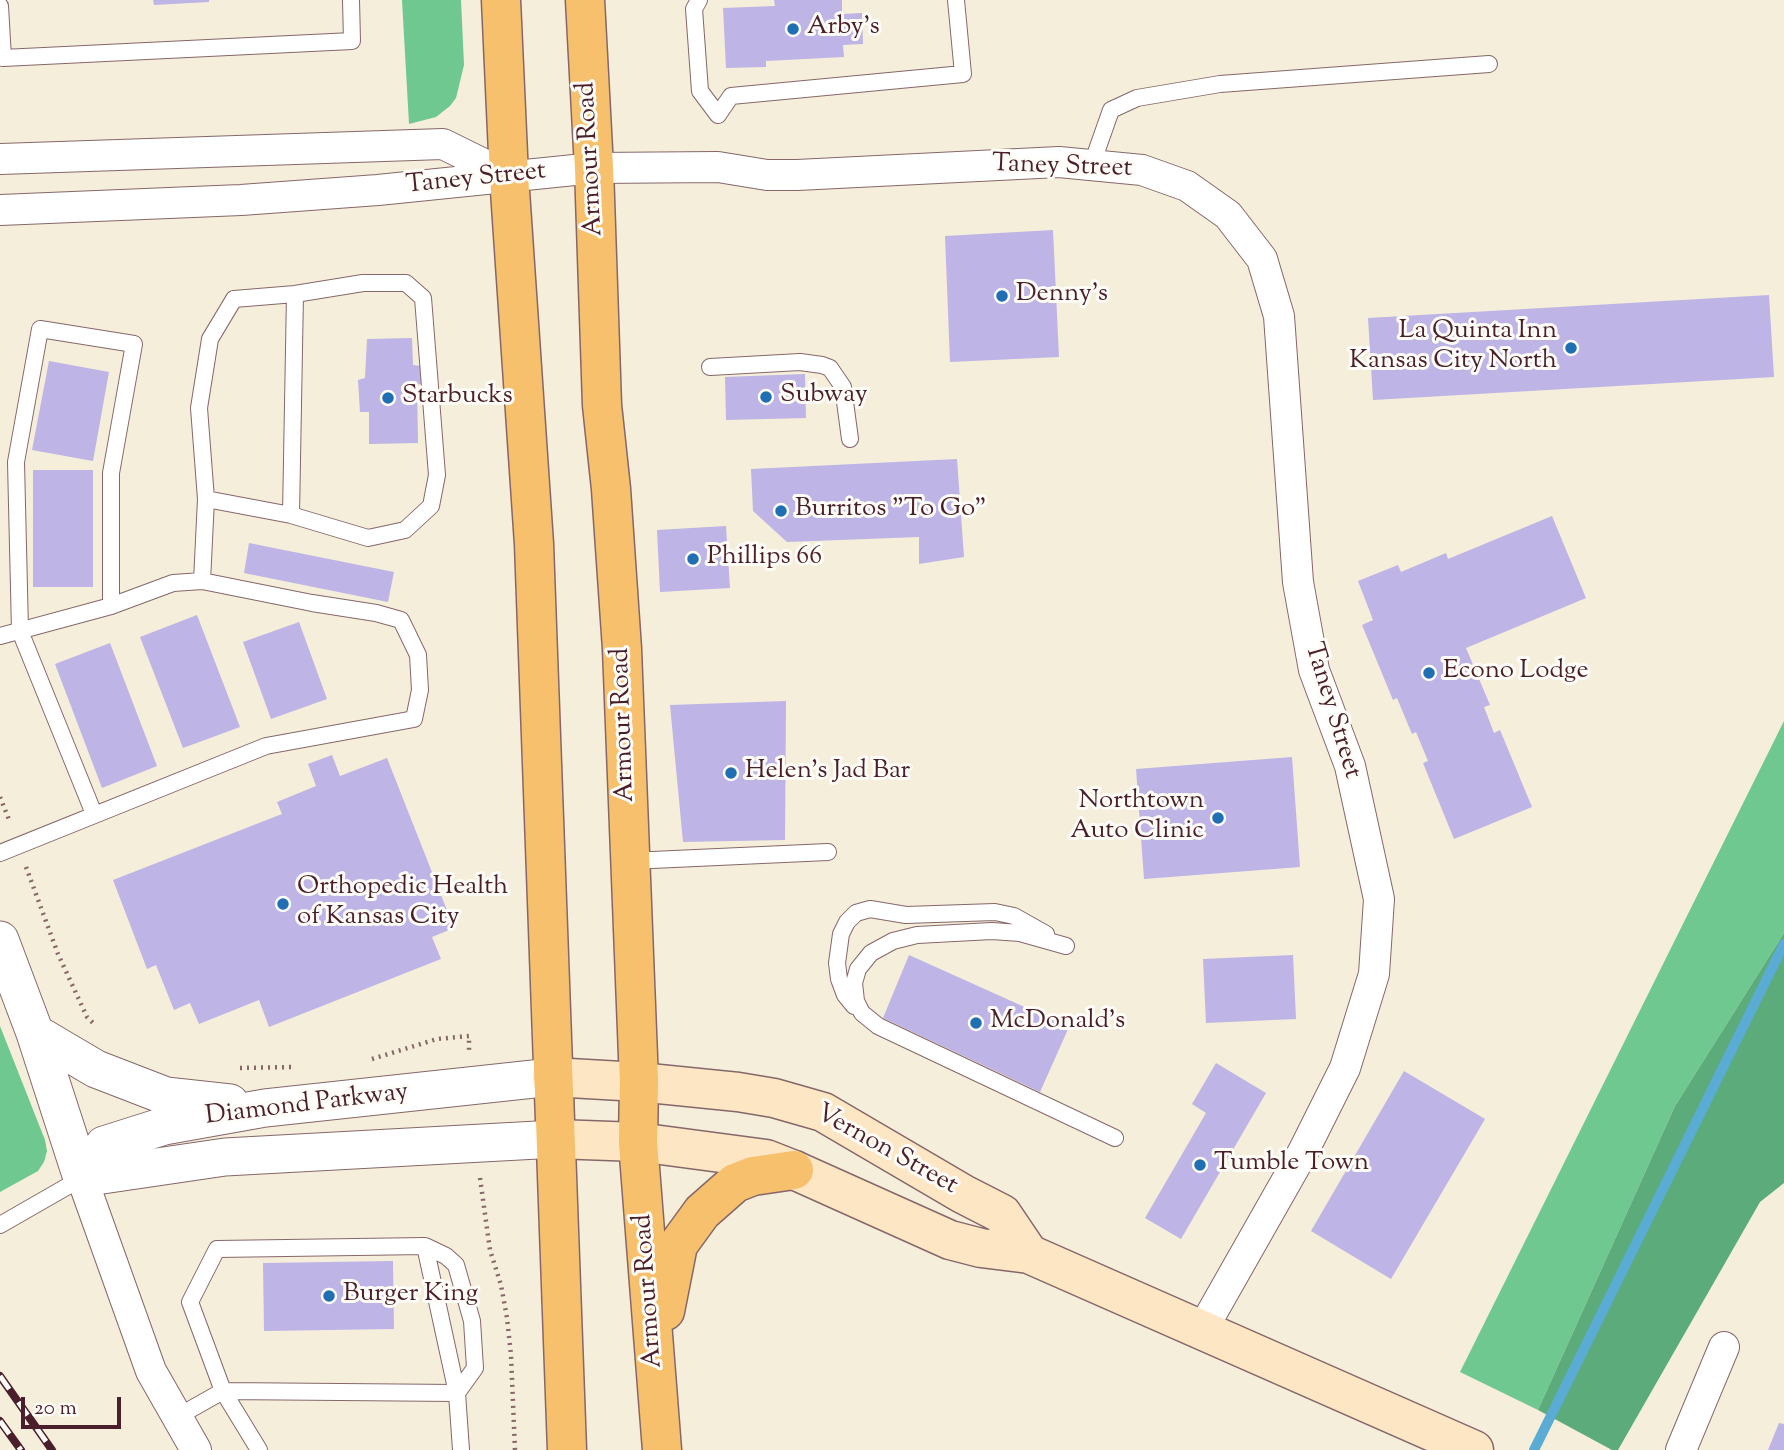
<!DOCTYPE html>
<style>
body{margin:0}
#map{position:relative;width:1784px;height:1450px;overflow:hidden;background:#f5eedb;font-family:"Sorts Mill Goudy",serif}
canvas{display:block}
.scale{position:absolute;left:21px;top:1397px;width:100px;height:32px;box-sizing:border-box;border:4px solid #4a1f2b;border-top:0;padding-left:9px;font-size:21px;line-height:24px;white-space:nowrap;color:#4a1f2b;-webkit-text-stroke:5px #fdfcf7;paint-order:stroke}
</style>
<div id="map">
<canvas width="1784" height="1450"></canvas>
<div class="scale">20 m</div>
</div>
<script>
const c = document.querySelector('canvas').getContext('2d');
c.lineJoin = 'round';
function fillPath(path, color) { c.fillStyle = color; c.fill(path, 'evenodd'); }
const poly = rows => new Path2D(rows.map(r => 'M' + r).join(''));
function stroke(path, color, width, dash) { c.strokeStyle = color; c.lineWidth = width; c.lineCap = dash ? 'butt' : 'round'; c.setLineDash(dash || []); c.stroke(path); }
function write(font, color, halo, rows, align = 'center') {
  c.font = font + ' "Sorts Mill Goudy",serif'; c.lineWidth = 6; c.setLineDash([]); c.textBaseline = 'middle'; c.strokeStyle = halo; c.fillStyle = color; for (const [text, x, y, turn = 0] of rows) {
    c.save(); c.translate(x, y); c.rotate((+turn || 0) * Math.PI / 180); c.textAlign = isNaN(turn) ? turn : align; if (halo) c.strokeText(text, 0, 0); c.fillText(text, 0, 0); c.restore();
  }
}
const green = poly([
 [402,0,461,0,464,65,456,98,450,106,436,117,409,124],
 [1784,721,1784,933,1675,1106,1538,1410,1460,1372],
 [0,1026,45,1140,47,1151,44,1162,38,1171,0,1192]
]);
const forest = poly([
 [1784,933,1784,1183,1760,1202,1618,1450,1612,1450,1538,1410,1675,1106]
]);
const stream = poly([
 [1534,1450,1784,944]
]);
const building = poly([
 [153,0,209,0,209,2,154,5],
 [774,0,842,0,842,14,862,13,863,44,843,45,844,57,766,61,766,67,726,68,723,8,775,6],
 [1053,230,1059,357,950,362,945,236],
 [1769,295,1774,377,1373,400,1368,318],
 [412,338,413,365,421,366,423,383,417,385,418,443,369,444,369,412,360,412,358,380,365,378,367,339],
 [49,361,109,372,93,461,32,450],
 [805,374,806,418,726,420,725,377],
 [957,459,964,557,919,564,919,537,787,542,753,511,751,469],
 [33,470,93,470,93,587,33,587],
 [1552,516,1586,598,1466,648,1490,705,1484,707,1494,733,1500,730,1532,807,1454,839,1423,763,1428,761,1416,732,1412,734,1397,698,1393,700,1362,625,1373,620,1358,581,1398,565,1401,572,1446,553,1448,559],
 [726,526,730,588,660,592,657,530],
 [249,543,394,572,388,602,244,573],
 [197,615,240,727,183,748,140,637],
 [299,622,327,699,271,719,243,642],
 [110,643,157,766,102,788,55,664],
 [786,701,785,840,683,842,670,705],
 [332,755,340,776,387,758,454,928,432,937,441,959,269,1027,259,1000,199,1024,190,1003,174,1010,156,965,147,969,113,880,282,814,277,802,316,786,308,764],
 [1292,757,1300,867,1144,879,1136,769],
 [909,955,1069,1027,1040,1092,883,1018],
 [1293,955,1296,1019,1206,1023,1203,959],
 [1216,1063,1266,1093,1181,1239,1145,1218,1206,1113,1192,1104],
 [1404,1071,1485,1119,1391,1279,1311,1231],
 [393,1261,394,1329,264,1331,263,1263],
 [1779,1423,1784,1424,1784,1450,1768,1450]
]);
const path = poly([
 [0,797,10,822],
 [26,867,58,954,87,1017,95,1025],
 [372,1059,437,1039,469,1036,469,1051],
 [240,1068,294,1067],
 [480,1178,490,1250,501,1285,507,1318,511,1355,515,1450]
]);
const service = poly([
 [699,0,694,9,700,91,718,115,731,96,963,74,956,0],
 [0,6,3,58,352,41,351,0],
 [1092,164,1111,110,1137,98,1220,84,1489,64],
 [710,367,800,362,822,365,830,368,843,387,850,439],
 [291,515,295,294],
 [202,581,206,499,291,515,368,538,405,530,431,506,437,475,423,298,406,283,363,283,295,294,234,299,210,339,199,408,206,499],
 [0,636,111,606,173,583,202,581,312,603,376,613,401,620,418,655,420,690,414,719,266,746,0,853],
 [94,814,20,631,16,462,40,329,134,344,111,473,111,606],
 [630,861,828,852],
 [1066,946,1020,933,992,931,917,935,893,941,871,953,858,969,854,983,856,1001,862,1013,878,1026,1115,1138],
 [854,1006,845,995,839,979,837,963,841,934,847,922,856,913,870,909,906,915,995,912,1014,916,1046,934],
 [0,1225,82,1178],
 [425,1246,446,1256,456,1265,472,1321,475,1368,457,1393],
 [177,1417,223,1391,457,1393],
 [259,1450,223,1391,190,1302,217,1249,425,1246,457,1393,461,1450]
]);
const minor = poly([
 [0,159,443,144,508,176],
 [0,210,241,200,378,190,594,168,718,167,767,175,797,175,1059,162,1142,170,1187,186,1228,215,1262,259,1279,316,1298,582,1314,670,1350,766,1379,899,1374,974,1345,1068,1303,1152,1202,1330],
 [82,1178,151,1371,196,1450],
 [1681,1450,1724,1347]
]);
const tertiary = poly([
 [0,940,35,1033,82,1178],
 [35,1033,96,1069,166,1096,230,1103],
 [82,1178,104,1145,164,1126,265,1108,552,1077],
 [82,1178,225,1157,556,1139]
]);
const secondary = poly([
 [552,1077,639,1082,738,1092,774,1098,823,1112,963,1194,1002,1214,1029,1254],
 [556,1139,638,1142,766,1159,794,1170,950,1240,981,1248,1029,1254,1474,1450]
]);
const trunk = poly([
 [501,0,509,176,534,544,567,1450],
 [585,0,594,168,602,405,611,489,622,649,639,1082,638,1142,662,1450],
 [665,1311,678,1245,702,1212,735,1183,753,1176,794,1170]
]);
const rail = poly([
 [0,1376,52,1450],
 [0,1421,21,1450]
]);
const markers = [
 [793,29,7,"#1f6fb2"],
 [1002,296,7,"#1f6fb2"],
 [1571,348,7,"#1f6fb2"],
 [766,397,7,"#1f6fb2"],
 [388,398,7,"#1f6fb2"],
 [781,511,7,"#1f6fb2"],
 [693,559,7,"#1f6fb2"],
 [1429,673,7,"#1f6fb2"],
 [731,773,7,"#1f6fb2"],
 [1218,818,7,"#1f6fb2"],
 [283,904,7,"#1f6fb2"],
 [976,1023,7,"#1f6fb2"],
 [1200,1165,7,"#1f6fb2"],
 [329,1296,7,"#1f6fb2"]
];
const poiNames = [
 ["Arby's",807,29],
 ["Denny's",1016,296],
 ["La Quinta Inn",1557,333,"right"],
 ["Kansas City North",1557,363,"right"],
 ["Subway",780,397],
 ["Starbucks",402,398],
 ["Burritos \"To Go\"",795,511],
 ["Phillips 66",707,559],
 ["Econo Lodge",1443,673],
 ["Helen's Jad Bar",745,773],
 ["Northtown",1204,803,"right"],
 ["Auto Clinic",1204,833,"right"],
 ["Orthopedic Health",297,889],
 ["of Kansas City",297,919],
 ["McDonald's",990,1023],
 ["Tumble Town",1214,1165],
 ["Burger King",343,1296]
];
const streetNames = [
 ["Armour Road",592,159,-93],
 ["Taney Street",1062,168,2],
 ["Taney Street",476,180,-6],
 ["Taney Street",1331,711,73],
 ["Armour Road",625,725,-92],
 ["Diamond Parkway",307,1106,-7],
 ["Vernon Street",886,1151,29],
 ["Armour Road",650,1291,-94]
];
fillPath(green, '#6fc88f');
fillPath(forest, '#5bac7a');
stroke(stream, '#5aacd5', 10);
fillPath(building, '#beb4e5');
stroke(service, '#866769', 18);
stroke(minor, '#866769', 32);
stroke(tertiary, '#866769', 39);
stroke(secondary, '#866769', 41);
stroke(trunk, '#866769', 41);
stroke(path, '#866769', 4.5, [2, 5]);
stroke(service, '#fff', 16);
stroke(minor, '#fff', 30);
stroke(tertiary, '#fff', 37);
stroke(secondary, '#fce6c4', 38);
stroke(trunk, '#f7c06c', 38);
stroke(rail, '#4a1f2b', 8);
stroke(rail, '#fdfcf7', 5, [16]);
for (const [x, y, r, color] of markers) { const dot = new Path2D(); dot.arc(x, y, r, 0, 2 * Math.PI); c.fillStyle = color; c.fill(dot); stroke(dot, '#fdfcf7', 2.5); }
write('26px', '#4a1f2b', '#fdfcf7', poiNames, 'left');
write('26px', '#4a1f2b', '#fdfcf7', streetNames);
</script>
